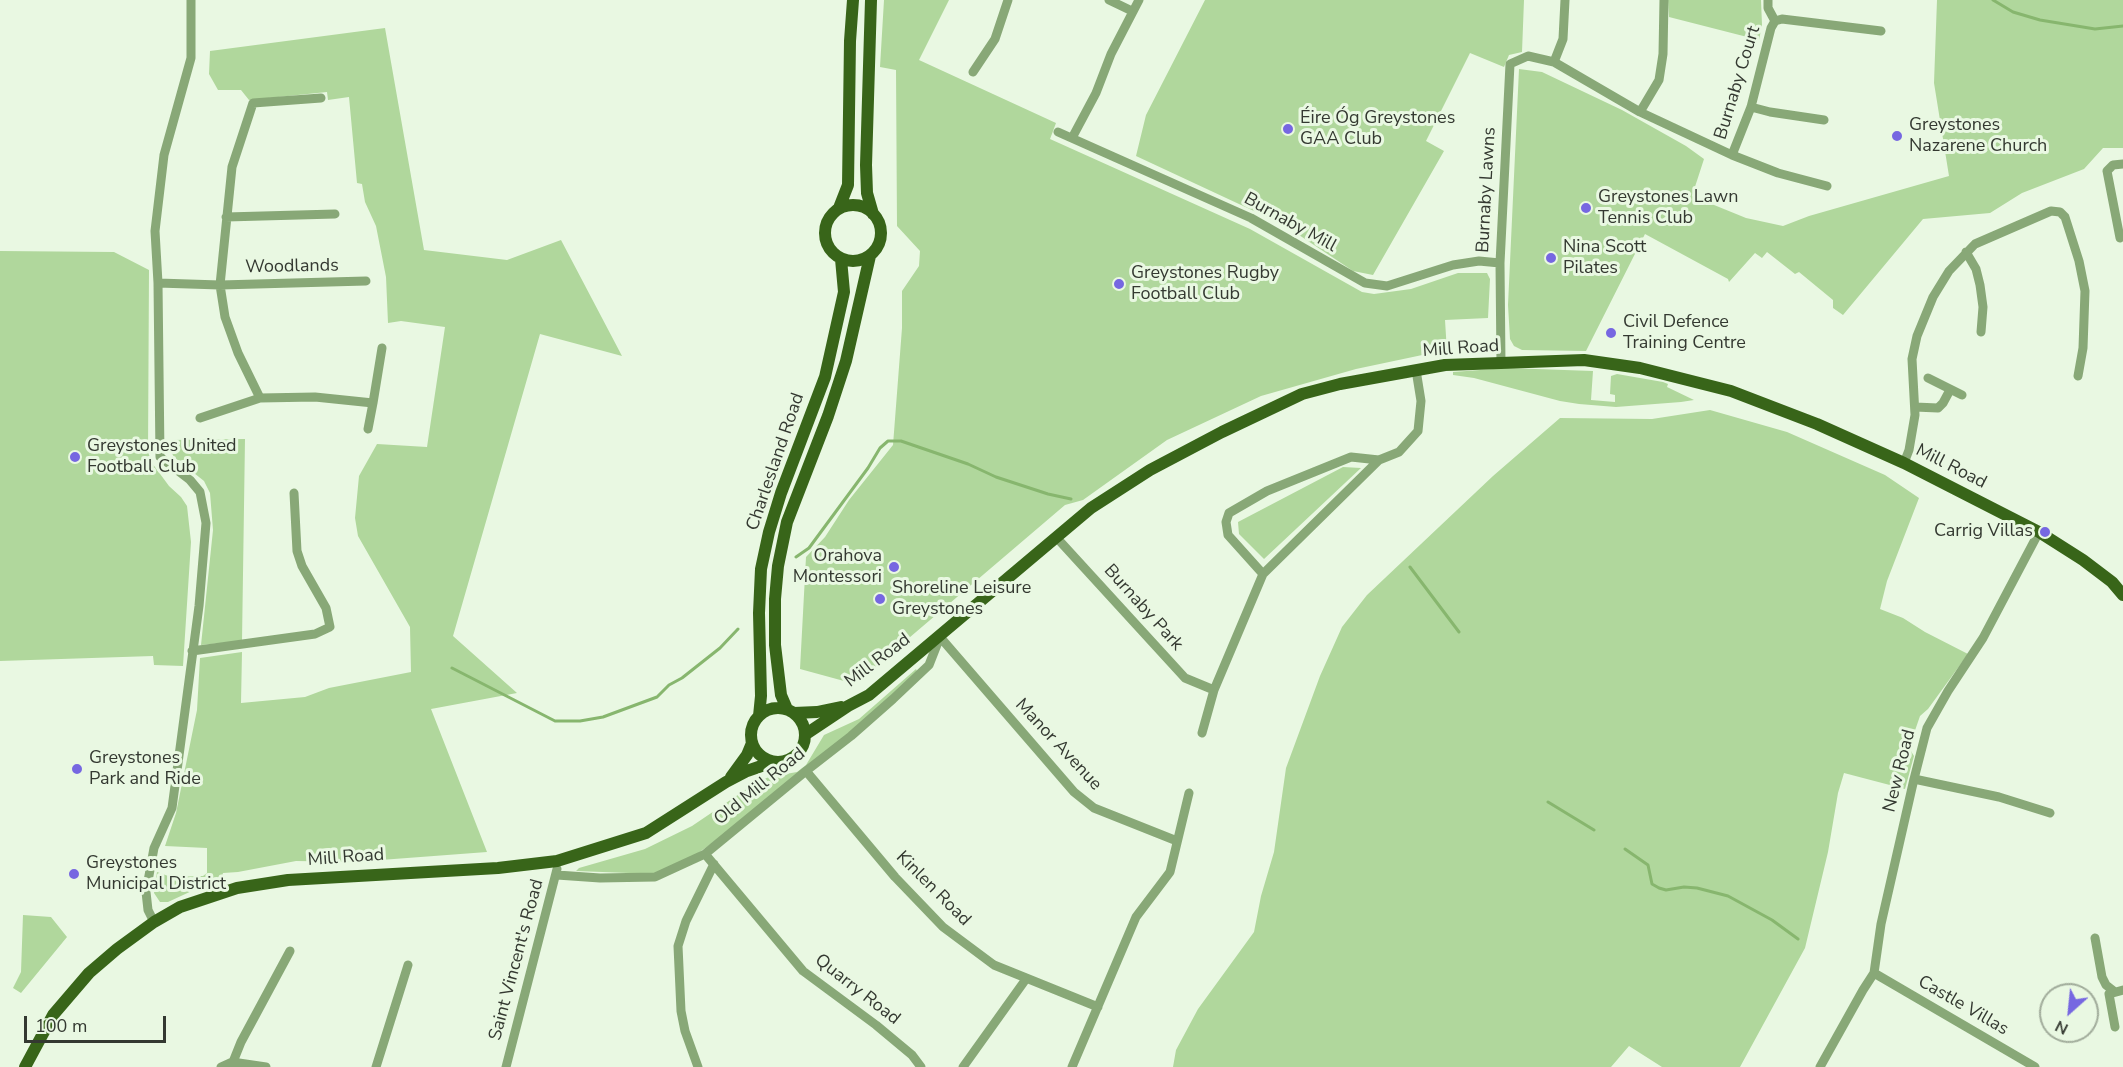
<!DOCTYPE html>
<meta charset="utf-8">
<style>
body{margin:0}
#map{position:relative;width:2123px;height:1067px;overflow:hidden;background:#e9f8e2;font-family:"Nunito Sans",sans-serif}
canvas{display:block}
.north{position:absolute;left:2039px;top:983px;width:60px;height:60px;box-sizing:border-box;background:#e9f8e2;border:2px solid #a1ac9b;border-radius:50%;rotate:207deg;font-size:16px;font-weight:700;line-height:24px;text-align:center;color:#343931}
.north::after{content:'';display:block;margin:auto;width:21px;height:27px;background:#7667e1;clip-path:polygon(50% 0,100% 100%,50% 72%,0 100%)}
.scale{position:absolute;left:24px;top:1016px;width:142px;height:27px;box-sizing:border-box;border:3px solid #343931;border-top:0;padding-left:8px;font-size:18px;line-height:21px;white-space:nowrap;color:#343931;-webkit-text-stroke:4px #e9f8e2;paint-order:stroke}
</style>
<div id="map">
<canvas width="2123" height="1067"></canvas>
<div class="north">N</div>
<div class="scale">100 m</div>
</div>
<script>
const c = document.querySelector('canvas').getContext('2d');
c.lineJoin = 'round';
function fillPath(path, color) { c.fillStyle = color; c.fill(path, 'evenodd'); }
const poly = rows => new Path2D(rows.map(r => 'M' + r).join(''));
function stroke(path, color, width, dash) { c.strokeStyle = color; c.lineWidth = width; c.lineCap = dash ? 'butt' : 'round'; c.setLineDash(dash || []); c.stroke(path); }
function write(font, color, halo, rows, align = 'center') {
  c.font = font + ' "Nunito Sans",sans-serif'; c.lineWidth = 6; c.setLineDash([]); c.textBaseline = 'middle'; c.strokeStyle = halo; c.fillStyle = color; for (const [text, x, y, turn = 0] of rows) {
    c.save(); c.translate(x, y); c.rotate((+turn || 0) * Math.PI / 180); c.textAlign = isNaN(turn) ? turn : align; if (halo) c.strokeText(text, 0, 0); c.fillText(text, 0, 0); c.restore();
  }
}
const green = poly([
 [884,0,949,0,919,60,1056,123,1050,139,1250,229,1362,292,1374,294,1411,289,1458,273,1487,273,1490,279,1488,318,1445,320,1447,352,1427,354,1356,369,1261,396,1167,440,1083,500,1065,505,855,684,800,669,806,557,825,537,849,500,893,445,902,328,902,291,919,266,920,251,897,226,896,70,880,67],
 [1205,0,1524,0,1522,52,1509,55,1504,67,1470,53,1426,141,1444,151,1373,275,1353,271,1284,225,1136,156,1146,115],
 [1668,0,1761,0,1762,25,1759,40,1669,17],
 [1937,0,2123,0,2123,148,2103,148,2084,169,2022,193,1990,213,1923,219,1843,315,1833,308,1833,300,1799,272,1795,274,1767,252,1762,258,1755,253,1729,282,1728,279,1645,234,1586,351,1522,350,1514,346,1510,339,1508,305,1519,69,1542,72,1622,110,1686,146,1704,159,1692,196,1746,218,1783,226,1809,216,1949,176,1934,83],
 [385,28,424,250,507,260,561,240,622,356,540,334,453,636,517,693,431,709,487,852,354,862,296,861,238,872,223,873,222,877,168,902,160,902,154,893,157,872,171,877,203,876,207,873,207,848,165,846,176,813,197,710,200,658,242,652,241,703,305,697,329,688,411,672,410,627,358,536,355,518,359,476,377,444,427,447,445,327,401,321,388,323,386,277,376,226,365,202,362,184,357,183,349,97,328,100,327,92,249,100,241,90,218,90,209,74,210,51],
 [0,251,114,252,149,270,148,452,152,463,169,486,181,497,187,506,191,542,183,666,154,665,153,656,0,661],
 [1507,368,1593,371,1591,400,1615,402,1615,395,1610,394,1611,376,1617,374,1663,382,1668,384,1667,387,1694,400,1681,402,1616,407,1579,404,1560,401,1474,378,1453,375,1453,372],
 [1710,410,1787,432,1885,475,1919,498,1887,581,1880,609,1903,618,1925,632,1968,654,1928,709,1920,716,1909,748,1914,756,1905,789,1844,773,1838,793,1828,852,1805,948,1740,1067,1662,1067,1629,1046,1611,1067,1173,1067,1176,1050,1198,1009,1254,932,1261,896,1274,852,1286,768,1320,676,1342,627,1367,595,1493,476,1560,418,1652,419],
 [245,439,242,641,201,645,213,530,210,493,204,481,174,457,169,448,170,440],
 [1343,467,1361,468,1264,559,1239,534,1238,522],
 [916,669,917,671,897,694,711,844,685,862,655,874,576,871,579,868,645,849,692,826,757,782,769,777,797,772,806,765,824,735,859,719],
 [23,915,51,917,67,937,21,993,13,988,21,972]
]);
const stream = poly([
 [1993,0,2013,12,2040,20,2095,29,2123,26],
 [796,557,809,548,868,468,880,448,888,441,901,441,968,464,996,477,1048,494,1071,499],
 [1410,567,1459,632],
 [452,668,555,721,580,721,603,717,657,697,669,685,682,678,720,648,738,629],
 [1548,802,1594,830],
 [1625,849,1648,865,1652,884,1659,888,1666,890,1684,887,1697,888,1728,896,1772,920,1798,939]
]);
const minor = poly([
 [1109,0,1132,11],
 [1768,0,1768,8,1775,21],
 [1554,62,1563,39,1565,0],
 [973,72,995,39,1008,0],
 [1751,107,1770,112,1824,120],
 [1640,112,1659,80,1663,54,1664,0],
 [1058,132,1251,218,1365,283,1387,286,1453,265,1479,261,1500,263],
 [1072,138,1096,93,1111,54,1139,0],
 [1732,155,1751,107,1771,28,1775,21,1782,19,1881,31],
 [226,217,335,214],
 [2120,238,2107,171,2113,165,2123,164],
 [1966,252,1976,269,1980,285,1983,307,1981,332],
 [158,283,220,285,366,281],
 [1501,364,1500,263,1510,64,1528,56,1554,62,1640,112,1732,155,1778,173,1827,186],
 [1928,378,1962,395],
 [260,398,315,397,373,403,382,348],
 [1915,407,1938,408,1943,403,1950,390],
 [200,418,260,398,238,353,225,317,220,285,232,167,253,103,321,98],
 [368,429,373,403],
 [1904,463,1909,450,1915,415,1912,359,1917,336,1933,297,1949,271,1975,244,2051,211,2060,212,2065,217,2079,261,2085,291,2083,348,2078,376],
 [1056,537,1185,678,1214,690],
 [1263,574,1228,535,1226,522,1229,513,1267,491,1351,457,1379,460],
 [192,651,315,634,330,627,326,608,302,566,297,551,294,493],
 [1202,733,1214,690,1263,574,1379,460,1399,452,1418,431,1421,401,1416,370],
 [806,771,895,877,943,927,994,965,1098,1007],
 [1914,779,1999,797,2050,813],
 [705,854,803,971,876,1025,912,1055,921,1067],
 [557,875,600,878,655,877,705,854,806,771,851,736,893,699,929,665,940,637,1074,792,1094,808,1177,841],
 [154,922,148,910,146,892,154,848,172,808,199,606,206,523,200,492,190,480,160,457,158,283,155,231,164,155,191,58,191,0],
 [2095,938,2102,977,2106,985,2115,992],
 [1874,973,2035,1067],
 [2115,1027,2109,994,2123,990],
 [232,1062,266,1067],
 [221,1067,232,1062],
 [231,1067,241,1042,290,951],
 [376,1067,408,965],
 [506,1067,557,869],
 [698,1067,685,1031,681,1011,678,946,686,921,714,864],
 [963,1067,1026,979],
 [1072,1067,1136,917,1170,872,1189,793],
 [1820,1067,1863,990,1874,973,1881,924,1914,779,1927,728,1948,691,1983,638,2039,532]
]);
const major = poly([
 [871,0,866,165,867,193,873,214],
 '825 233a28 28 0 1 1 56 0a28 28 0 1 1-56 0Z',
 [839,208,848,185,850,41,853,0],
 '751 735a27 27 0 1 1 54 0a27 27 0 1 1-54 0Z',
 [787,709,781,695,775,645,775,599,778,566,787,522,828,416,846,361,870,256],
 [794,713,817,712,841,707],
 [759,716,761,696,759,613,761,569,769,532,781,493,825,377,844,292,841,259],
 [806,734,848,706,869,695,1091,508,1150,470,1222,432,1302,394,1340,384,1445,365,1584,360,1640,368,1731,391,1817,424,1904,463,2039,532,2083,560,2112,582,2123,595],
 [731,777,747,755,752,743],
 [25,1067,53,1015,89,973,117,949,154,922,180,907,237,888,288,880,498,868,557,861,646,833,726,782,747,771,773,762]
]);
const markers = [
 [1288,129,6,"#7667e1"],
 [1897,136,6,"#7667e1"],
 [1586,208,6,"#7667e1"],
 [1551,258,6,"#7667e1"],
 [1119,284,6,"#7667e1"],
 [1611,333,6,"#7667e1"],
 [75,457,6,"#7667e1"],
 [2045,532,6,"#7667e1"],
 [894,567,6,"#7667e1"],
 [880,599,6,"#7667e1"],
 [77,769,6,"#7667e1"],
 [74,874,6,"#7667e1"]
];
const streetNames = [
 ["Burnaby Court",1738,83,-73],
 ["Burnaby Lawns",1487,190,-87],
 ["Burnaby Mill",1290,223,29],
 ["Woodlands",292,267,-1],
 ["Mill Road",1461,349,-4],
 ["Charlesland Road",776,462,-71],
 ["Mill Road",1951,467,27],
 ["Burnaby Park",1143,608,48],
 ["Mill Road",878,661,-37],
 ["Manor Avenue",1058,745,47],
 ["New Road",1900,771,-76],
 ["Old Mill Road",760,787,-39],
 ["Mill Road",346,858,-4],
 ["Kinlen Road",933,889,45],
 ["Saint Vincent's Road",517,960,-75],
 ["Quarry Road",857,990,38],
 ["Castle Villas",1963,1006,30]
];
const poiNames = [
 ["Éire Óg Greystones",1300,119],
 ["GAA Club",1300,140],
 ["Greystones",1909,126],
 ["Nazarene Church",1909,147],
 ["Greystones Lawn",1598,198],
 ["Tennis Club",1598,219],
 ["Nina Scott",1563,248],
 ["Pilates",1563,269],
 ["Greystones Rugby",1131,274],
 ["Football Club",1131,295],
 ["Civil Defence",1623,323],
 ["Training Centre",1623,344],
 ["Greystones United",87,447],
 ["Football Club",87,468],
 ["Carrig Villas",2033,532,"right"],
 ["Orahova",882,557,"right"],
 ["Montessori",882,578,"right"],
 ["Shoreline Leisure",892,589],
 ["Greystones",892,610],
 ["Greystones",89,759],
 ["Park and Ride",89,780],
 ["Greystones",86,864],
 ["Municipal District",86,885]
];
fillPath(green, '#b0d79c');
stroke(stream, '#87b66e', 3);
stroke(minor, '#88a877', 9);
stroke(major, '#386519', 12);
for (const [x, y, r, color] of markers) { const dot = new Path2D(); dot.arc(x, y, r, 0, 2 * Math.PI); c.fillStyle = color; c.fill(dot); stroke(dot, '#e9f8e2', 2); }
write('18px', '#343931', '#e9f8e2', streetNames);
write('18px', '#343931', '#e9f8e2', poiNames, 'left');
</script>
